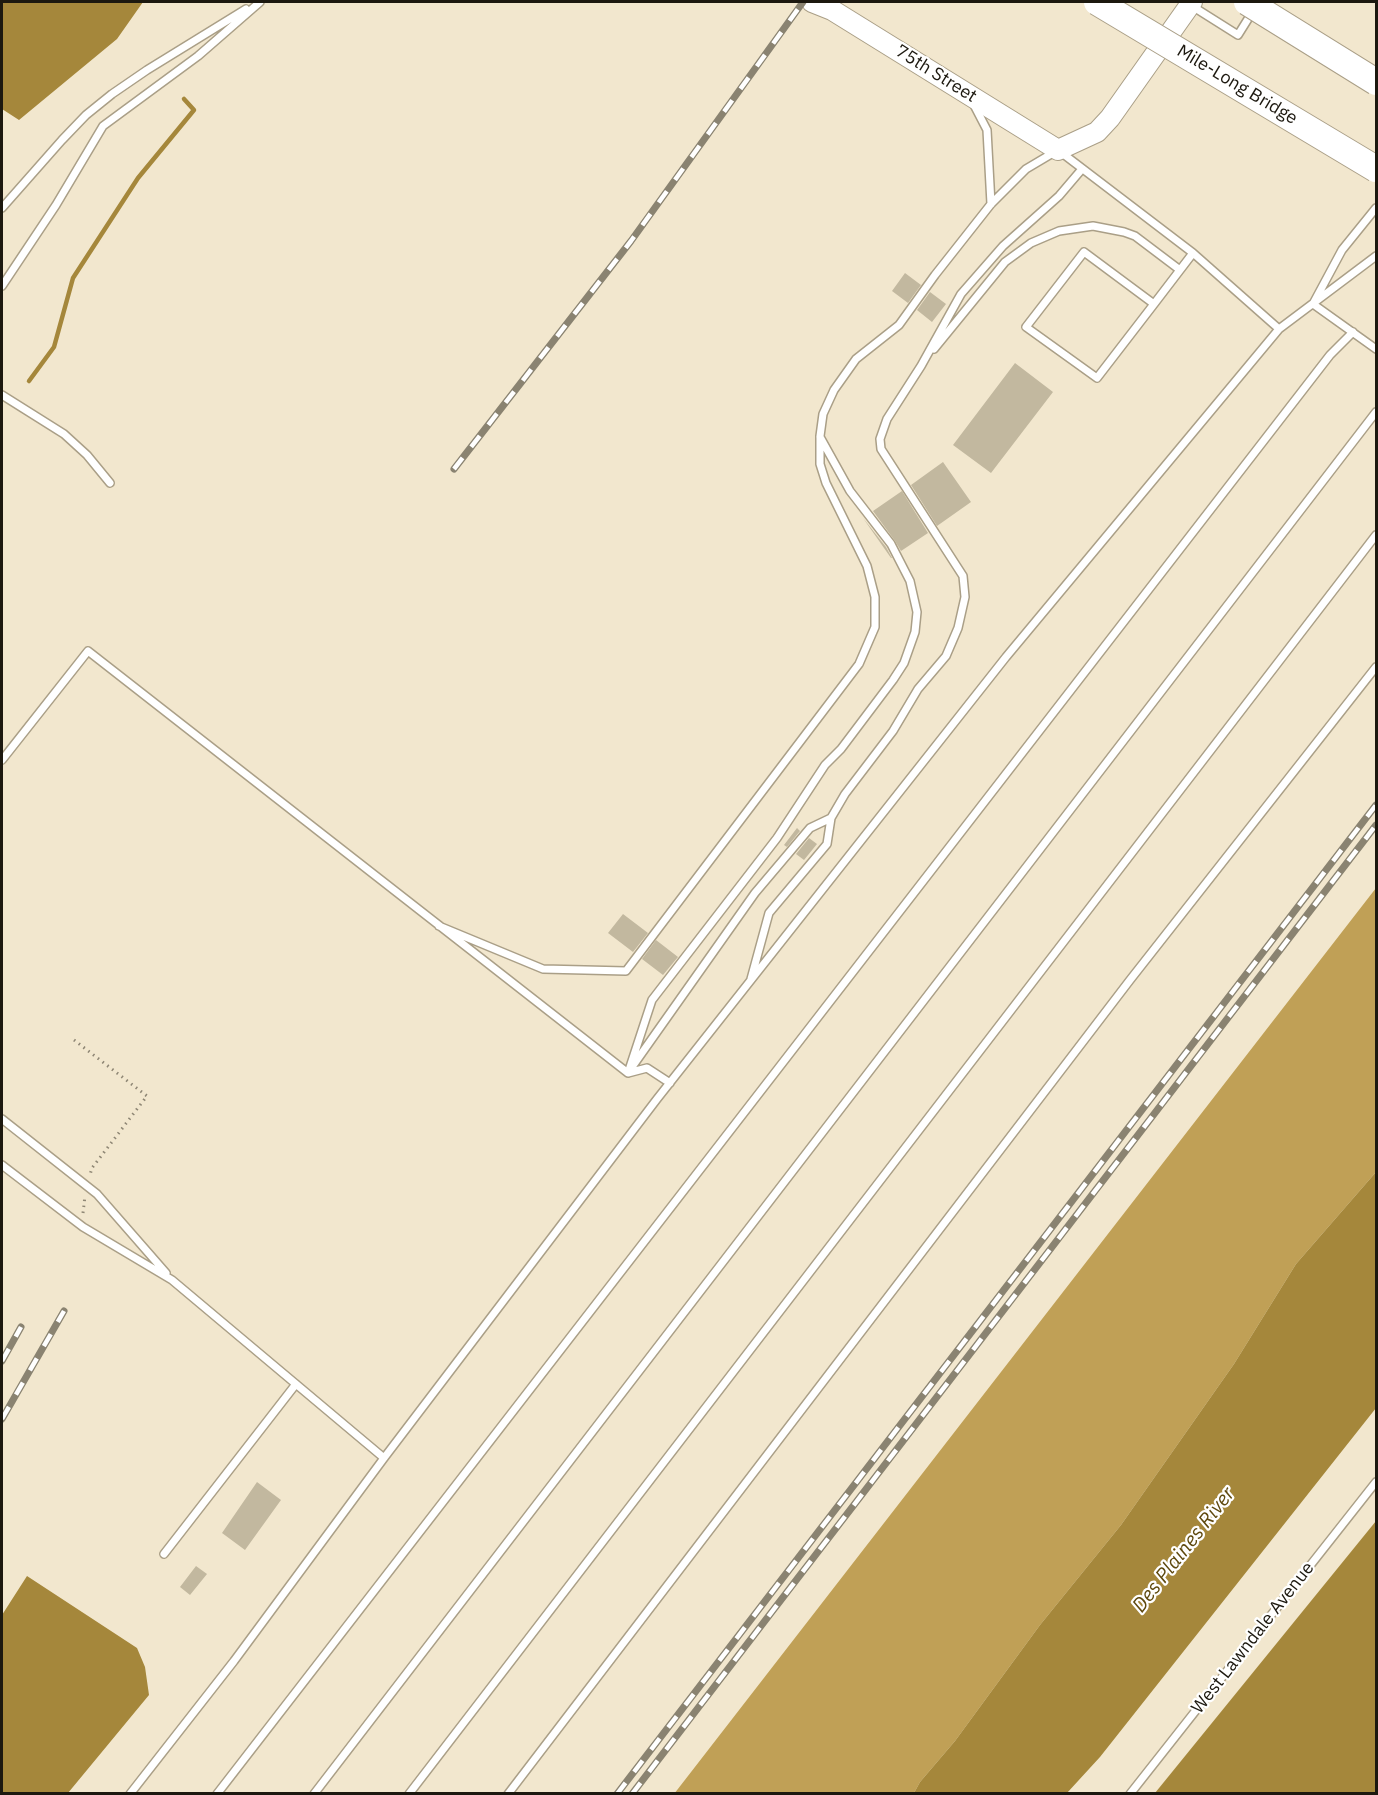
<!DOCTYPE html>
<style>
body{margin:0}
#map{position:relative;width:1378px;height:1795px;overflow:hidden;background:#f2e7ce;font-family:"IBM Plex Sans",sans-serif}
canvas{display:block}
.frame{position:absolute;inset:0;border:3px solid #1c180f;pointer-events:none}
</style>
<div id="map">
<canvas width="1378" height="1795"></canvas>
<div class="frame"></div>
</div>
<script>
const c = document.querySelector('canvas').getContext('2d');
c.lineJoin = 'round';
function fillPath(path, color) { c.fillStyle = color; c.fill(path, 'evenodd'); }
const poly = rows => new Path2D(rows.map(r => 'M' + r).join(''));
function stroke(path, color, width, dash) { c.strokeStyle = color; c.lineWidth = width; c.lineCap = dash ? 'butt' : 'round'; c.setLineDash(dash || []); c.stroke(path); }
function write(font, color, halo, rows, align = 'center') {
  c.font = font + ' "IBM Plex Sans",sans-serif'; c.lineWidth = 4.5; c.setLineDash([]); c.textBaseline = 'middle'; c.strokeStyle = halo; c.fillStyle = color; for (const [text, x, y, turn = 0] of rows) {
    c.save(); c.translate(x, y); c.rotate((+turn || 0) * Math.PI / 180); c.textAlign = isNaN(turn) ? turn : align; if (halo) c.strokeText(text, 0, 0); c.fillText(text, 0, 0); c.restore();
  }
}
const forest = poly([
 [1376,888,1376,1172,1296,1264,1234,1364,1121,1525,1040,1625,955,1741,920,1782,914,1793,674,1794]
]);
const water = poly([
 [2,2,143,2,117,39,19,120,2,109],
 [1376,1172,1376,1408,1100,1757,1067,1793,914,1793,920,1782,955,1741,1040,1625,1121,1525,1234,1364,1296,1264],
 [1376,1521,1376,1793,1155,1793],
 [27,1576,137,1648,145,1667,149,1695,68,1793,2,1793,2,1615]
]);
const stream = poly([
 [29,381,54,347,73,278,138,178,194,110,184,99]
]);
const building = poly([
 [905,273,921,285,908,303,892,291],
 [930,292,946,304,932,322,917,310],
 [1015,363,1053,392,991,473,953,445],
 [943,462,971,502,937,526,911,485],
 [902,491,928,533,901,551,895,541,873,511],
 [863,518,886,547,892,558,891,558],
 [797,828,800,831,787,847,784,845],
 [809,838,817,844,804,860,796,854],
 [623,914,648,933,633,952,608,933],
 [656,940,678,957,663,975,642,959],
 [257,1482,281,1500,245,1550,222,1533],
 [196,1566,207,1574,190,1595,180,1587]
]);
const path = poly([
 [74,1040,147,1096,92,1168,90,1175],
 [83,1213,85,1196]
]);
const lane = poly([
 [1192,6,1238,35,1253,11],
 [974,105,987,130,991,204],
 [2,208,62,140,86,115,112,94,147,70,246,9],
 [1376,208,1342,250,1313,304,1376,349],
 [1193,253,1279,329],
 [2,286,56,205,103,126,198,56,260,2],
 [934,349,1005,262,1031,243,1059,231,1093,226,1124,232,1135,236,1180,270],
 [2,395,64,434,87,455,110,483],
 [2,760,88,651,628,1073,647,1068,670,1083],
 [439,926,543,969,626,971,859,664,875,627,875,597,867,566,826,483,820,464,820,436,823,414,834,390,856,359,899,325,935,275,991,204,1026,169,1058,150,1193,253,1154,304,1097,378,1026,327,1084,252,1154,304],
 [751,979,769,913,827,844,831,818,845,794,893,731,918,689,946,656,958,628,965,597,963,576,881,449,880,439,887,419,921,366,961,294,1003,246,1059,196,1082,169],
 [632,1067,755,893,810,828,831,818],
 [628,1073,652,1000,777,838,825,765,841,749,893,680,904,663,915,632,917,612,910,581,891,544,850,491,820,437],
 [2,1119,97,1194,166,1273],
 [2,1165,83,1227,172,1280,384,1458],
 [164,1554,296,1384],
 [130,1794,234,1661,384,1458,657,1099,1006,657,1279,329,1376,256],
 [217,1794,1330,355,1353,332],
 [314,1794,1376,412],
 [409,1794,1376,535],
 [508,1794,1130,980,1376,667],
 [1130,1794,1376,1482]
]);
const secondary = poly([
 [812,2,832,10,1058,150,1097,132,1110,118,1192,2]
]);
const rail = poly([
 [454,469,631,241,803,2],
 [2,1361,21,1327],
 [2,1419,64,1311],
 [617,1794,1376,805],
 [632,1794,1376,825]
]);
const highwayBridge = poly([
 [1097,2,1376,169],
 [1247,2,1376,82]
]);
const streetNames = [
 ["75th Street",936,74,32],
 ["Mile-Long Bridge",1237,85,31],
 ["West Lawndale Avenue",1253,1638,-52]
];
const waterNames = [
 ["Des Plaines River",1184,1550,-52]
];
fillPath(forest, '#c0a056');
fillPath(water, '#a5873b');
stroke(stream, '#a5873b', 4.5);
fillPath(building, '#c2b89f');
stroke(lane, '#aa9f87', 10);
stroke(secondary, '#aa9f87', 22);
stroke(path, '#8e8674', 3, [1.5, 4.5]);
stroke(lane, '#fff', 7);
stroke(secondary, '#fff', 20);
stroke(rail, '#8a8371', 7);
stroke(rail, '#fff', 4.5, [14]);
stroke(highwayBridge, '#aa9f87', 28, []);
stroke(highwayBridge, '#fff', 26);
write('18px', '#1c180f', '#fff', streetNames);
write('italic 20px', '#5f490e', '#fff', waterNames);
</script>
